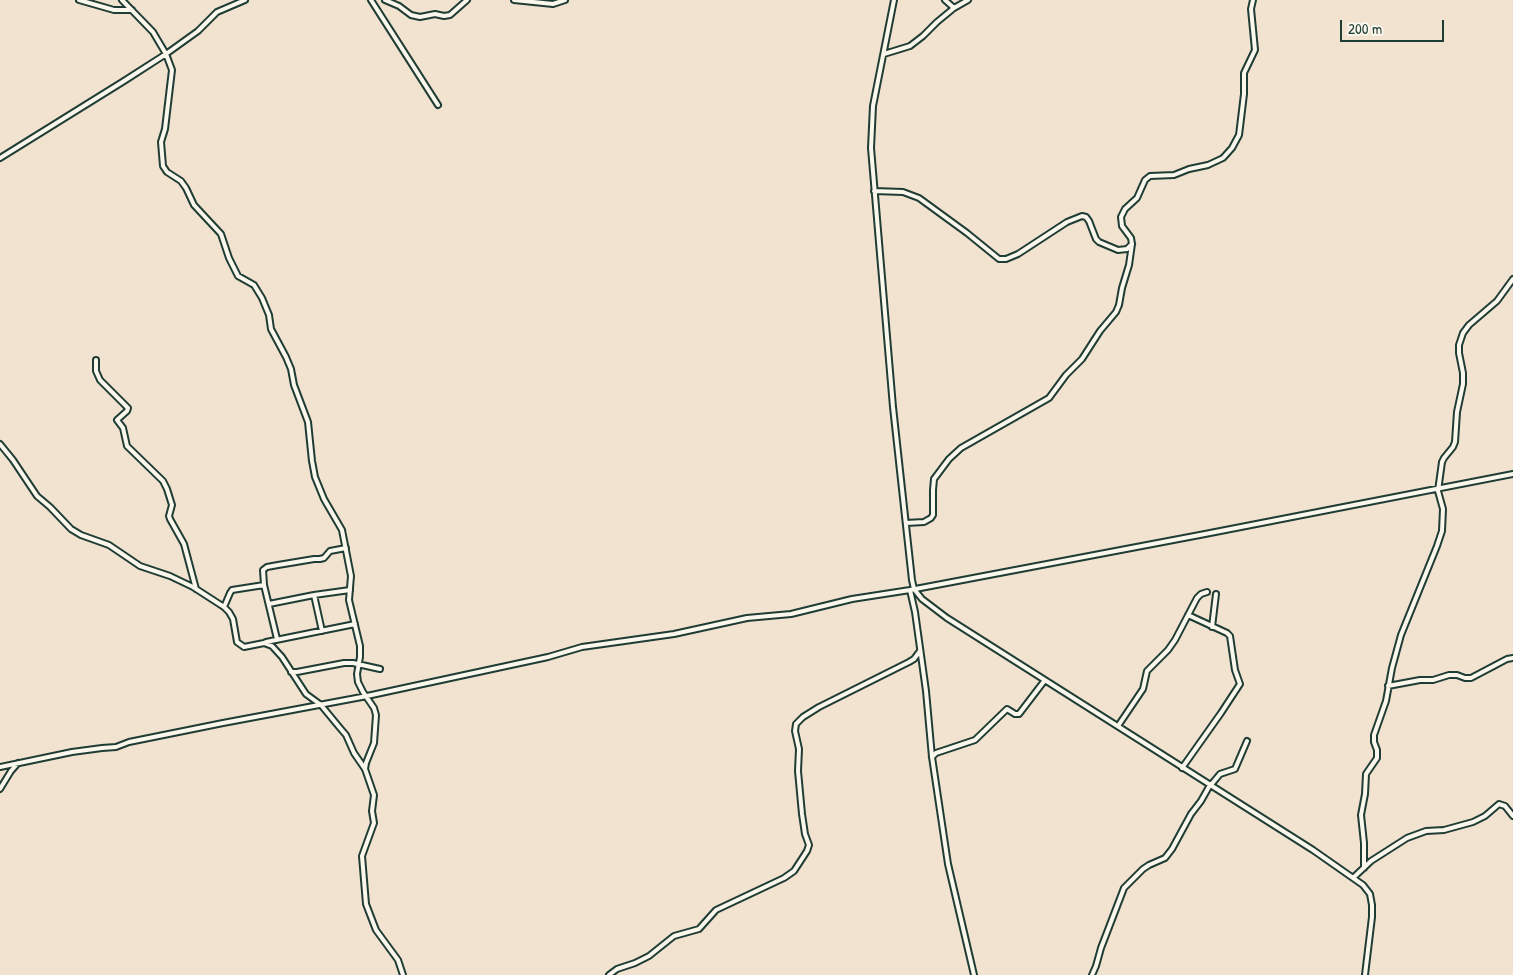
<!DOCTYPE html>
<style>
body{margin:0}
#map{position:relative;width:1513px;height:975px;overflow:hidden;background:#f2e2d0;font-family:"Patrick Hand",sans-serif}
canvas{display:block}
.scale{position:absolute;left:1340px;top:20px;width:104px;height:22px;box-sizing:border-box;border:2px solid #1f3d34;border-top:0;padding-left:6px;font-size:15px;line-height:18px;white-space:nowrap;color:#1f3d34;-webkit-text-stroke:4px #fbf7ec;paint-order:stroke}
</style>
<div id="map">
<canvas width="1513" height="975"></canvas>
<div class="scale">200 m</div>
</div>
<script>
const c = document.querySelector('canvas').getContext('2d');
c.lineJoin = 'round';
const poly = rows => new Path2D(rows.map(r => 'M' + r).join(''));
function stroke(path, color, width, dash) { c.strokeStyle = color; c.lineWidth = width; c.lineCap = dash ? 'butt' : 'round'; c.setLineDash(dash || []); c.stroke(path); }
const minor = poly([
 [79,0,114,10,132,10],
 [122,0,153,32,166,54,172,70,165,129,161,142,163,166,167,172,181,181,186,188,194,205,221,234,229,258,238,276,254,285,262,298,269,315,271,329,286,357,291,369,294,385,308,422,312,461,315,477,324,499,342,530,351,576,349,600,360,646,360,657,357,674,358,682,363,692,374,708,376,715,374,743,366,763,365,769],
 [371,0,438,105],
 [385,0,399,6,411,15,420,17,435,14,444,16,450,15,467,0],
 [514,0,553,4,565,0],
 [894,0,873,106,871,148,893,407,912,580,914,589,922,599,947,618,1313,850,1363,885,1370,894,1372,905,1372,917,1365,975],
 [945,0,954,8],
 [884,54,910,46,923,36,937,22,954,8,968,0],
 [0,158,124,81,166,54,198,31,217,12,245,0],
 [874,191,903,192,919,198,967,233,999,259,1006,259,1018,254,1067,222,1082,216,1086,217,1089,221,1096,239,1099,242,1118,250,1127,249,1132,244],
 [96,360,96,371,100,380,128,408,127,411,117,420,123,428,127,446,163,481,167,489,172,505,169,516,170,519,184,544,196,589],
 [0,444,13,460,37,496,50,507,71,529,81,535,109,545,140,566,170,576,193,587,224,607,229,612,233,619,237,642,244,647,264,643,272,646,282,657,306,694,321,705,340,728,346,735,354,753,365,769,374,795,372,811,374,823,362,856,366,904,376,930,398,960,403,975],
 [906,523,924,522,931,518,933,515,933,490,934,479,949,459,961,448,1049,398,1066,375,1082,359,1100,331,1116,312,1119,305,1122,288,1129,265,1132,244,1131,238,1122,226,1121,217,1125,209,1137,198,1145,180,1150,176,1174,175,1189,169,1208,165,1223,158,1232,148,1239,135,1240,127,1244,94,1244,73,1255,50,1251,9,1253,0],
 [910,590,915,612,926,691,932,757,948,864,974,975],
 [314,595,322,631],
 [269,604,314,595,350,590],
 [224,607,230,593,232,590,264,585],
 [1212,627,1216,594],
 [277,639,264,585,263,570,267,567,278,565,314,559,320,559,324,558,330,551,346,548],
 [266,642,355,624],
 [291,672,297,672,344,663,353,663,380,669],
 [1388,686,1420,680,1433,680,1449,675,1457,675,1465,678,1471,678,1507,659,1513,658],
 [1118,726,1143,689,1147,671,1168,650,1175,640,1197,598,1201,594,1207,592],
 [932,757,936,753,975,740,1007,709,1015,714,1019,714,1045,680],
 [0,767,72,752,102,748,116,747,129,742,223,723,367,696,548,657,582,647,674,634,747,618,791,614,852,599,910,590,1205,534,1513,474],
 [1182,768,1221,713,1240,684,1235,670,1230,636,1227,633,1188,615],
 [1210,786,1220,774,1235,769,1247,741],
 [0,789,11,771,18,763],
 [1364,868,1364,843,1361,815,1365,794,1366,774,1377,758,1377,750,1374,742,1374,735,1386,701,1392,668,1401,635,1437,546,1442,531,1443,509,1438,491,1442,462,1444,458,1453,447,1455,442,1457,412,1463,384,1463,373,1459,353,1459,345,1463,333,1469,325,1497,301,1513,279],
 [1354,877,1371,861,1407,838,1426,831,1444,830,1473,822,1485,816,1499,804,1505,806,1513,816],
 [609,975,617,969,635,963,649,956,674,936,699,929,716,910,784,878,794,871,807,851,809,845,805,834,802,814,798,771,799,749,795,731,796,724,803,717,819,707,909,662,914,659,920,651],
 [1092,975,1096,966,1101,948,1124,888,1143,869,1149,865,1165,858,1172,849,1191,814,1201,801,1210,785]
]);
stroke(minor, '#1f3d34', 8);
stroke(minor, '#fbf7ec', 4);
</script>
